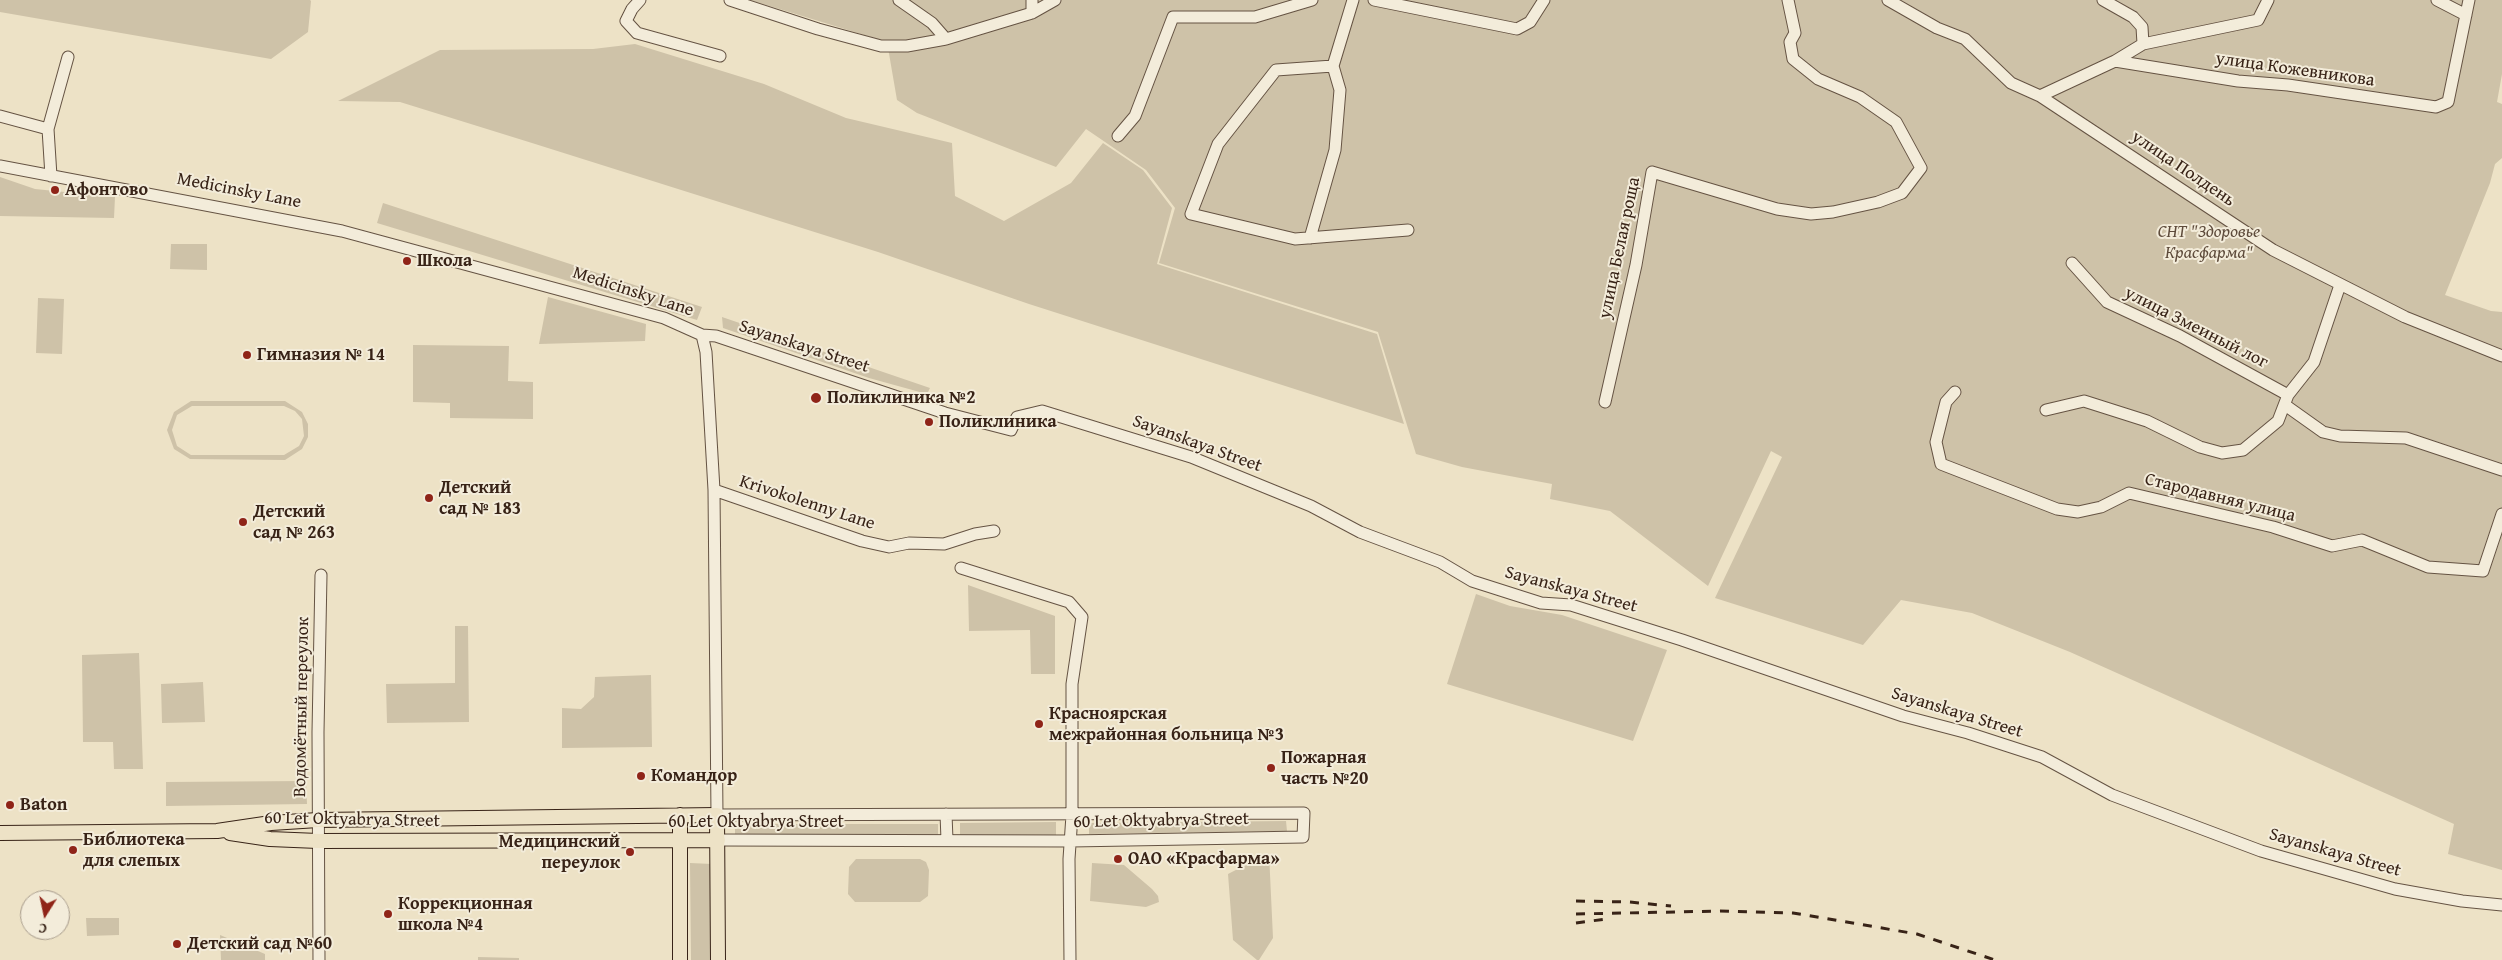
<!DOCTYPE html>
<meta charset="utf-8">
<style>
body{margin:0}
#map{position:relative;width:2502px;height:960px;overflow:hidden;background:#ede2c6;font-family:"Gentium Book Plus",serif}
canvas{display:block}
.north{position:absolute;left:20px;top:890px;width:50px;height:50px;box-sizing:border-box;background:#f3ecda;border:1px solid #a89c8c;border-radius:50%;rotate:190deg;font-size:14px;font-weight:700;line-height:20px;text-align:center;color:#382317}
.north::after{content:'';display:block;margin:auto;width:18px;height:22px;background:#8f2418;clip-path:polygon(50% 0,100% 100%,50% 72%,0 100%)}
</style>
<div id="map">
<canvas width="2502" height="960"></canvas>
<div class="north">С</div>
</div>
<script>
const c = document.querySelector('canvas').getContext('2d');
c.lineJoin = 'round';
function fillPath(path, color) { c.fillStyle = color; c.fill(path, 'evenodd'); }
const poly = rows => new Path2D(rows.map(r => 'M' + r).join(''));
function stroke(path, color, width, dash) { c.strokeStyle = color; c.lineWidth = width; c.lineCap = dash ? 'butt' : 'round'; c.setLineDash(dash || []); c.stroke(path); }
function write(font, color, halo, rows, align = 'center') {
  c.font = font + ' "Gentium Book Plus",serif'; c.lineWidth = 4; c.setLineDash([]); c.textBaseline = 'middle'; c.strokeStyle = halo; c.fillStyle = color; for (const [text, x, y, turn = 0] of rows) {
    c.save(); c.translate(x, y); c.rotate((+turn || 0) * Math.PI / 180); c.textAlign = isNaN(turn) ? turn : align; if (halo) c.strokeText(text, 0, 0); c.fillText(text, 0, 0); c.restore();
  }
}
const green = poly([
 [0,0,310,0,311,1,308,32,271,59,0,12],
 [750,0,2502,0,2502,74,2497,102,2502,104,2502,158,2495,164,2490,183,2445,295,2491,311,2502,312,2502,870,2448,854,2454,824,2070,652,1972,613,1901,600,1863,645,1715,598,1782,457,1771,451,1708,586,1610,511,1550,499,1552,484,1462,467,1416,454,1378,332,1159,263,1175,208,1146,170,1086,129,1056,167,917,113,897,100,887,42],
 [635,44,764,84,846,118,952,143,955,196,1004,221,1071,183,1103,143,1143,170,1172,208,1157,264,1377,334,1404,424,1029,304,878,252,532,143,400,102,338,101,440,50,593,49],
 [0,177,35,189,115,197,114,218,0,216],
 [383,203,702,307,697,320,377,223],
 [171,244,207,244,207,270,170,269],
 [548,297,646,324,645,341,539,344],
 [38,298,64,299,62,354,36,353],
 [722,317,930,388,927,394,869,378,723,328],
 [413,345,509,346,508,381,533,382,533,419,450,418,450,403,413,402],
 [191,401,285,401,302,412,308,424,308,437,302,449,285,460,190,459,174,449,167,430,174,412],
 [192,406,284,406,295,411,302,419,304,436,299,446,284,455,191,455,177,446,172,430,177,415],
 [968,585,1055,616,1055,674,1031,674,1030,630,969,631],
 [1476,594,1510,606,1562,615,1667,650,1633,741,1447,684],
 [455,626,468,626,469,722,387,723,386,684,455,683],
 [139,653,143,769,114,769,113,742,83,742,82,655],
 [651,675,652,747,562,748,562,708,581,709,594,697,595,677],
 [203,682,205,722,162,723,161,684],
 [306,781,307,804,166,806,166,782],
 [1286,821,1287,831,1089,834,1089,823],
 [1056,822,1056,837,960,837,960,823],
 [735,824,938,824,938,835,735,836],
 [1269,853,1273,938,1259,960,1257,960,1233,940,1228,874],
 [856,859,920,859,926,862,929,870,928,896,920,902,855,902,848,894,849,867],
 [690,863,712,864,712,960,691,960],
 [1092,863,1124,865,1152,889,1158,896,1159,902,1146,907,1090,901],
 [86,918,119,918,119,935,87,936],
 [220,935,265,954,265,960,221,960],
 [478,957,519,958,519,960,478,960]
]);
const minor = poly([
 [640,0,632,9,626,21,637,33,720,56],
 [730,0,818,29,881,46,907,46,946,39,1032,13,1055,0],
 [899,0,932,23,946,39],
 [1032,0,1032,13],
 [1374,0,1517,29,1530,22,1544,0],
 [1888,0,1937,28,1965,39,2011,83,2040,96,2273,250,2405,317,2502,356],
 [2103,0,2133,17,2142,27,2143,44],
 [2437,0,2466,15],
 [2115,61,2143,44,2258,20,2268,0],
 [1333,66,1276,70,1218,144,1191,214,1295,239,1408,230],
 [2040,96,2115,61,2238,81,2288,85,2436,107,2448,102,2469,0],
 [0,116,48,129],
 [1118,136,1135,116,1173,17,1255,17,1312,0],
 [0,166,342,231,664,318,702,335,716,336,945,413,1011,430,1017,417,1042,411,1191,457,1311,506,1360,532,1440,562,1472,581,1541,603,1571,605,1682,640,1903,716,1968,733,2042,757,2112,795,2261,851,2395,889,2462,901,2502,905],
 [51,176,48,129,68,57],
 [1310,238,1335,150,1340,90,1333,66,1353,0],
 [2072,263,2107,302,2180,336,2288,395],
 [702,335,706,352,714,490,717,815,1304,813,1303,837,1071,841,718,840],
 [1955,392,1946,402,1936,442,1941,464,2057,509,2078,512,2101,507,2129,493,2273,527,2332,546,2362,540,2428,567,2483,571,2502,514],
 [1605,402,1636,265,1652,172,1777,209,1811,214,1833,212,1878,202,1902,193,1921,168,1896,122,1860,97,1818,79,1793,59,1790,42,1795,33,1788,0],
 [2285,405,2323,432,2340,436,2406,438,2502,470],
 [2046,410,2084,401,2147,421,2200,447,2222,453,2243,450,2278,421,2288,395,2314,362,2340,285],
 [714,490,862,541,889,547,909,543,944,544,975,534,994,531],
 [961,568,1069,602,1082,617,1072,684,1072,815,1069,859,1070,960],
 [946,814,947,840],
 [319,960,318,732,321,575]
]);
const major = poly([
 [680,815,680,960],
 [0,833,217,831,271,823,318,820,717,815,718,960],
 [230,833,270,839,318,841,718,840]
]);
const rail = poly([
 [1576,901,1629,902,1671,906],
 [1576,914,1720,911,1793,913,1917,934,1995,960],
 [1576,923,1606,919]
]);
const markers = [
 [55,190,5,"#8f2418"],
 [407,261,5,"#8f2418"],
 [247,355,5,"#8f2418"],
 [816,398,6,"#8f2418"],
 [929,422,5,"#8f2418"],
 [429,498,5,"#8f2418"],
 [243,522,5,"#8f2418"],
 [1039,724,5,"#8f2418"],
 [1271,768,5,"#8f2418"],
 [641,776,5,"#8f2418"],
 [10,805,5,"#8f2418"],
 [73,850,5,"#8f2418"],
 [630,852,5,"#8f2418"],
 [1118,859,5,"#8f2418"],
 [388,914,5,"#8f2418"],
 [177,944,5,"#8f2418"]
];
const streetNames = [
 ["улица Кожевникова",2295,70,8],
 ["улица Полдень",2183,169,34],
 ["Medicinsky Lane",239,191,11],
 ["улица Белая роща",1620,248,-78],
 ["Medicinsky Lane",633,292,18],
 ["улица Змеиный лог",2196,328,27],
 ["Sayanskaya Street",804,347,18],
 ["Sayanskaya Street",1197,444,20],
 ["Стародавняя улица",2220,498,14],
 ["Krivokolenny Lane",807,503,18],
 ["Sayanskaya Street",1571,590,15],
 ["Водомётный переулок",302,707,-89],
 ["Sayanskaya Street",1957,713,17],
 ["60 Let Oktyabrya Street",352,820,1],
 ["60 Let Oktyabrya Street",1161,821,-1],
 ["60 Let Oktyabrya Street",756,822],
 ["Sayanskaya Street",2335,853,16]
];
const poiNames = [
 ["Афонтово",65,190],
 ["Школа",417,261],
 ["Гимназия № 14",257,355],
 ["Поликлиника №2",827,398],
 ["Поликлиника",939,422],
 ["Детский",439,488],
 ["сад № 183",439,509],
 ["Детский",253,512],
 ["сад № 263",253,533],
 ["Красноярская",1049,714],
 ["межрайонная больница №3",1049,735],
 ["Пожарная",1281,758],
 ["часть №20",1281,779],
 ["Командор",651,776],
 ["Baton",20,805],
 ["Библиотека",83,840],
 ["для слепых",83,861],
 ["Медицинский",620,842,"right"],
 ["переулок",620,863,"right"],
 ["ОАО «Красфарма»",1128,859],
 ["Коррекционная",398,904],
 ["школа №4",398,925],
 ["Детский сад №60",187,944]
];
const parkNames = [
 ["СНТ \"Здоровье",2209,232],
 ["Красфарма\"",2209,253]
];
fillPath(green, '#cec2a8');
stroke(minor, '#655343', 13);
stroke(major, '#382317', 16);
stroke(minor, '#f3ecda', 11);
stroke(major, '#ede2c6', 14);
stroke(rail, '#382317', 3, [9, 9]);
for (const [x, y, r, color] of markers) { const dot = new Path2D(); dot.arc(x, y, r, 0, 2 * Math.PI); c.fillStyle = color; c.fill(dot); stroke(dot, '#f3ecda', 2); }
write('18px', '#382317', '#f3ecda', streetNames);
write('bold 18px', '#382317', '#f3ecda', poiNames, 'left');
write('italic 18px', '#5e4b3b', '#f3ecda', parkNames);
</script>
